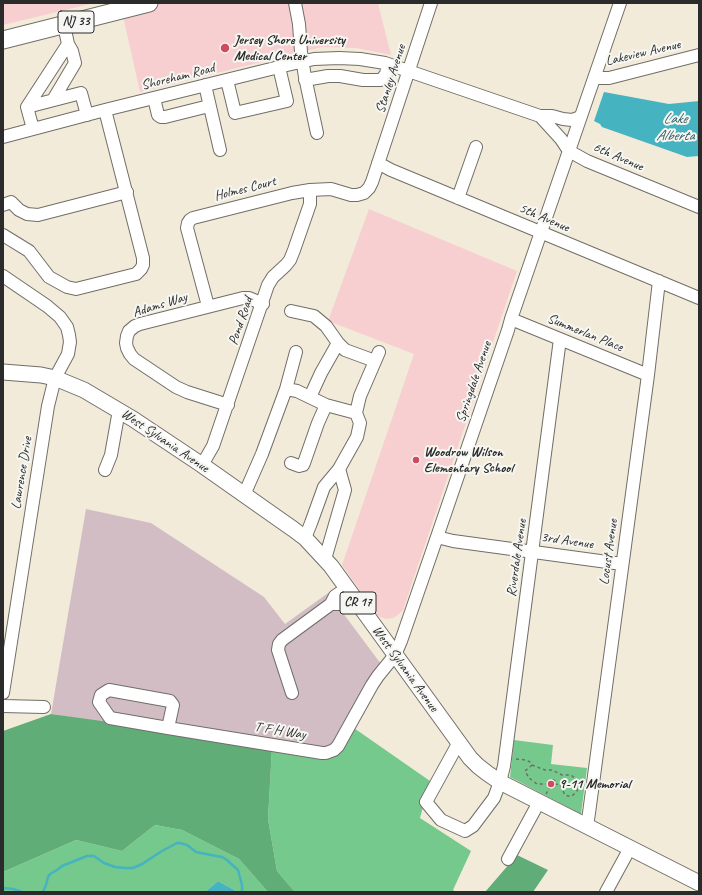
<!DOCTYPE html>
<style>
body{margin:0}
#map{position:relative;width:702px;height:895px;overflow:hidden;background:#f3ebda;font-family:Caveat,sans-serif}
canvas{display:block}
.frame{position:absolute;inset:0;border:4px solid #2b2b2b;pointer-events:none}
</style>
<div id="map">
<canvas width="702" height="895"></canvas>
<div class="frame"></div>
</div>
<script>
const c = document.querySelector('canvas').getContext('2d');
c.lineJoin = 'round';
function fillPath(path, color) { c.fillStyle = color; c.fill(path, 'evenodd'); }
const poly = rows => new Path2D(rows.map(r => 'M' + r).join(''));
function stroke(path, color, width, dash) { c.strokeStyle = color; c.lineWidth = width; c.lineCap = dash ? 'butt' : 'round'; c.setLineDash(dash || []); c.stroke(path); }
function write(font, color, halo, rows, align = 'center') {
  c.font = font + ' Caveat,sans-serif'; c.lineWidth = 4; c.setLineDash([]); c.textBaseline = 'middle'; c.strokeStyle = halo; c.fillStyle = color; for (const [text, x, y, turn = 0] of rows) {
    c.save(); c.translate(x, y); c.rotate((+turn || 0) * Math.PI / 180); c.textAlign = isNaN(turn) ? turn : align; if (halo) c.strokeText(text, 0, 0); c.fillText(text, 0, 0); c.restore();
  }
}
const built = poly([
 [3,3,94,3,3,25],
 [120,3,378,3,391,55,356,48,322,47,140,92],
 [369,209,517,271,403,610,398,615,393,618,386,619,378,616,342,565,414,354,328,321]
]);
const industrial = poly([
 [86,509,151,523,264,597,285,624,328,593,387,672,333,757,51,714]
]);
const green = poly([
 [351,726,430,781,420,818,471,851,453,890,456,892,295,892,277,871,268,819,272,748,333,756],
 [514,740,553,745,551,764,587,768,581,814,510,777],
 [155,825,182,830,239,859,268,892,238,892,218,881,206,891,191,892,3,892,3,872,76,840,122,851]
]);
const forest = poly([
 [51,714,138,726,272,748,268,819,277,871,295,892,268,892,239,859,182,830,155,825,122,851,76,840,3,872,3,731],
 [517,855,548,870,533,892,485,892]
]);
const water = poly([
 [604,92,669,104,699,101,699,156,687,157,602,127,600,124,594,121],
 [218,881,238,892,191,892,206,891]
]);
const stream = poly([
 [3,888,13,889,22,892],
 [43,892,46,885,48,877,50,874,57,870,62,866,87,856,94,856,104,863,115,867,125,868,133,868,142,864,162,851,177,843,180,843,187,845,196,852,216,856,222,857,227,860,238,870,242,885,242,892]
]);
const path = poly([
 [516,759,526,760,530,762,532,765,545,770,552,770,562,775,571,775,577,780,578,785,583,786],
 [532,765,525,771,529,778,537,784,548,784],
 '548.5 783a3.5 3.5 0 1 1 7 0a3.5 3.5 0 1 1-7 0Z',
 [555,784,560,785,565,795,568,796,572,796,577,791,578,786],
 [546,794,550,787]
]);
const minor = poly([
 [295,3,299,24,301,52,305,77,317,133],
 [594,78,609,78,699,55],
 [227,80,235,113,287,101,279,67],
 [305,80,328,76,340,76,363,80,381,80,386,74,388,64],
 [205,85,220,150],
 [154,98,158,115,161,117,165,117,209,106],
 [53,100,75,63,72,51,68,44],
 [27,107,68,44,64,25],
 [540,116,561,139,569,151,587,161,699,207],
 [33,129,27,107,81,93,87,115],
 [3,137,105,110,287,65,314,59,339,58,360,59,385,63,540,116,552,116,563,119,572,120,580,117],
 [378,163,391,170,699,298],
 [458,198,476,147],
 [3,205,11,202,19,210,27,214,38,215,127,192],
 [3,235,29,251,49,277,67,287,76,289,136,274,141,269,143,265,143,258,105,110],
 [3,276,47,306,60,317,67,327,69,335,70,342,68,354,55,378,48,406,3,693],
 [208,306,187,228,188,223,190,220,193,218,292,193,310,190,331,189,351,195,357,195,364,193,369,188,372,182,431,3],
 [291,311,314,316,326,326,338,343,345,350,375,361],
 [511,319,648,375],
 [286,389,297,391,326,405,356,413,360,423,357,437,339,469,324,487,311,523,305,538],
 [310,397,321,373,338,343],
 [228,405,187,392,176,387,134,359,130,354,127,348,126,343,127,336,129,331,135,326,140,324,243,298,249,298,263,304],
 [356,413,360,396,379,352],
 [291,463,299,466,303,465,304,463,318,423,326,405],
 [202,465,213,446,268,285,273,277,286,265,290,260,294,250,310,204,310,190],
 [105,470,111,455,119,410],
 [244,495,262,454,286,389,296,352],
 [437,537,453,541,622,564],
 [325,559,345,490,339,469],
 [347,588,335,596,331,604,342,604,353,597],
 [292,693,278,650,279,644,282,640,331,604],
 [3,706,44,707],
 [168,728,173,705,170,701,109,690,101,695,99,702,110,718,168,728,322,753,326,753,334,750,338,746,372,685,378,676,395,655,401,641,437,537,508,330,511,319,620,3],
 [459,742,426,802,441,820,465,831,473,826,494,798,500,782,504,766,560,339],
 [587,826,589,813,648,375,659,281],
 [508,859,539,802],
 [606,892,630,848]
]);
const major = poly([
 [3,372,41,375,55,378,84,390,133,419,202,465,293,529,305,538,331,566,470,758,478,766,487,773,500,782,699,883]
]);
const highway = poly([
 [3,40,149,3]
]);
const markers = [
 [225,48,5,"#d1495b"],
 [416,460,4,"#d1495b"],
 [551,784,4,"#d1495b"]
];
const shields = [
 [76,22,36],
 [358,603,36]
];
const shieldNames = [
 ["NJ 33",76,22],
 ["CR 17",358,603]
];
const poiNames = [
 ["Jersey Shore University",234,40],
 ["Medical Center",234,56],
 ["Woodrow Wilson",424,452],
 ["Elementary School",424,468],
 ["9-11 Memorial",559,784]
];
const streetNames = [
 ["Lakeview Avenue",643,53,-13],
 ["Shoreham Road",178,77,-14],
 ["Stanley Avenue",391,79,-72],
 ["6th Avenue",618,157,23],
 ["Holmes Court",245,189,-14],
 ["5th Avenue",544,218,23],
 ["Adams Way",160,305,-17],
 ["Pond Road",241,321,-71],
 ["Summerlan Place",585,333,22],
 ["Springdale Avenue",474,382,-71],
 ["West Sylvania Avenue",165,441,34],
 ["Lawrence Drive",22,473,-81],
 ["3rd Avenue",567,541,8],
 ["Locust Avenue",609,552,-82],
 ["Riverdale Avenue",517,558,-82],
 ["West Sylvania Avenue",405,669,54],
 ["T F H Way",280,731,9]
];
const waterNames = [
 ["Lake",675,119],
 ["Alberta",675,136]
];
fillPath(built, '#f7cfd0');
fillPath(industrial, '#d2bdc5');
fillPath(green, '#76c98c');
fillPath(forest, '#60ad78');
fillPath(water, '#45b3c0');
stroke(stream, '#45b3c0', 2.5);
stroke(minor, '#716e68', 14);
stroke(major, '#716e68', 17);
stroke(highway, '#716e68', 19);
stroke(path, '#716e68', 1.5, [3, 3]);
stroke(minor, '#fff', 12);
stroke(major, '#fff', 15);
stroke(highway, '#fff', 17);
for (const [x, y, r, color] of markers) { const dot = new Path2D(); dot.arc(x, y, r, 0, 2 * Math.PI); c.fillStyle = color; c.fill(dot); stroke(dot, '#f6f6f2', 1.5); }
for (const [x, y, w] of shields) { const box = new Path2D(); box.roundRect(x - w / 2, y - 11, w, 22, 3); c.fillStyle = '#f6f6f2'; c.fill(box); stroke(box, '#2b2b2b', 1); }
write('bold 13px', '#2b2b2b', null, shieldNames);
write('bold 14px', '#2b2b2b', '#f6f6f2', poiNames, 'left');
write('14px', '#2b2b2b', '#f6f6f2', streetNames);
write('italic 15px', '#345b5f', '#f6f6f2', waterNames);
</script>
